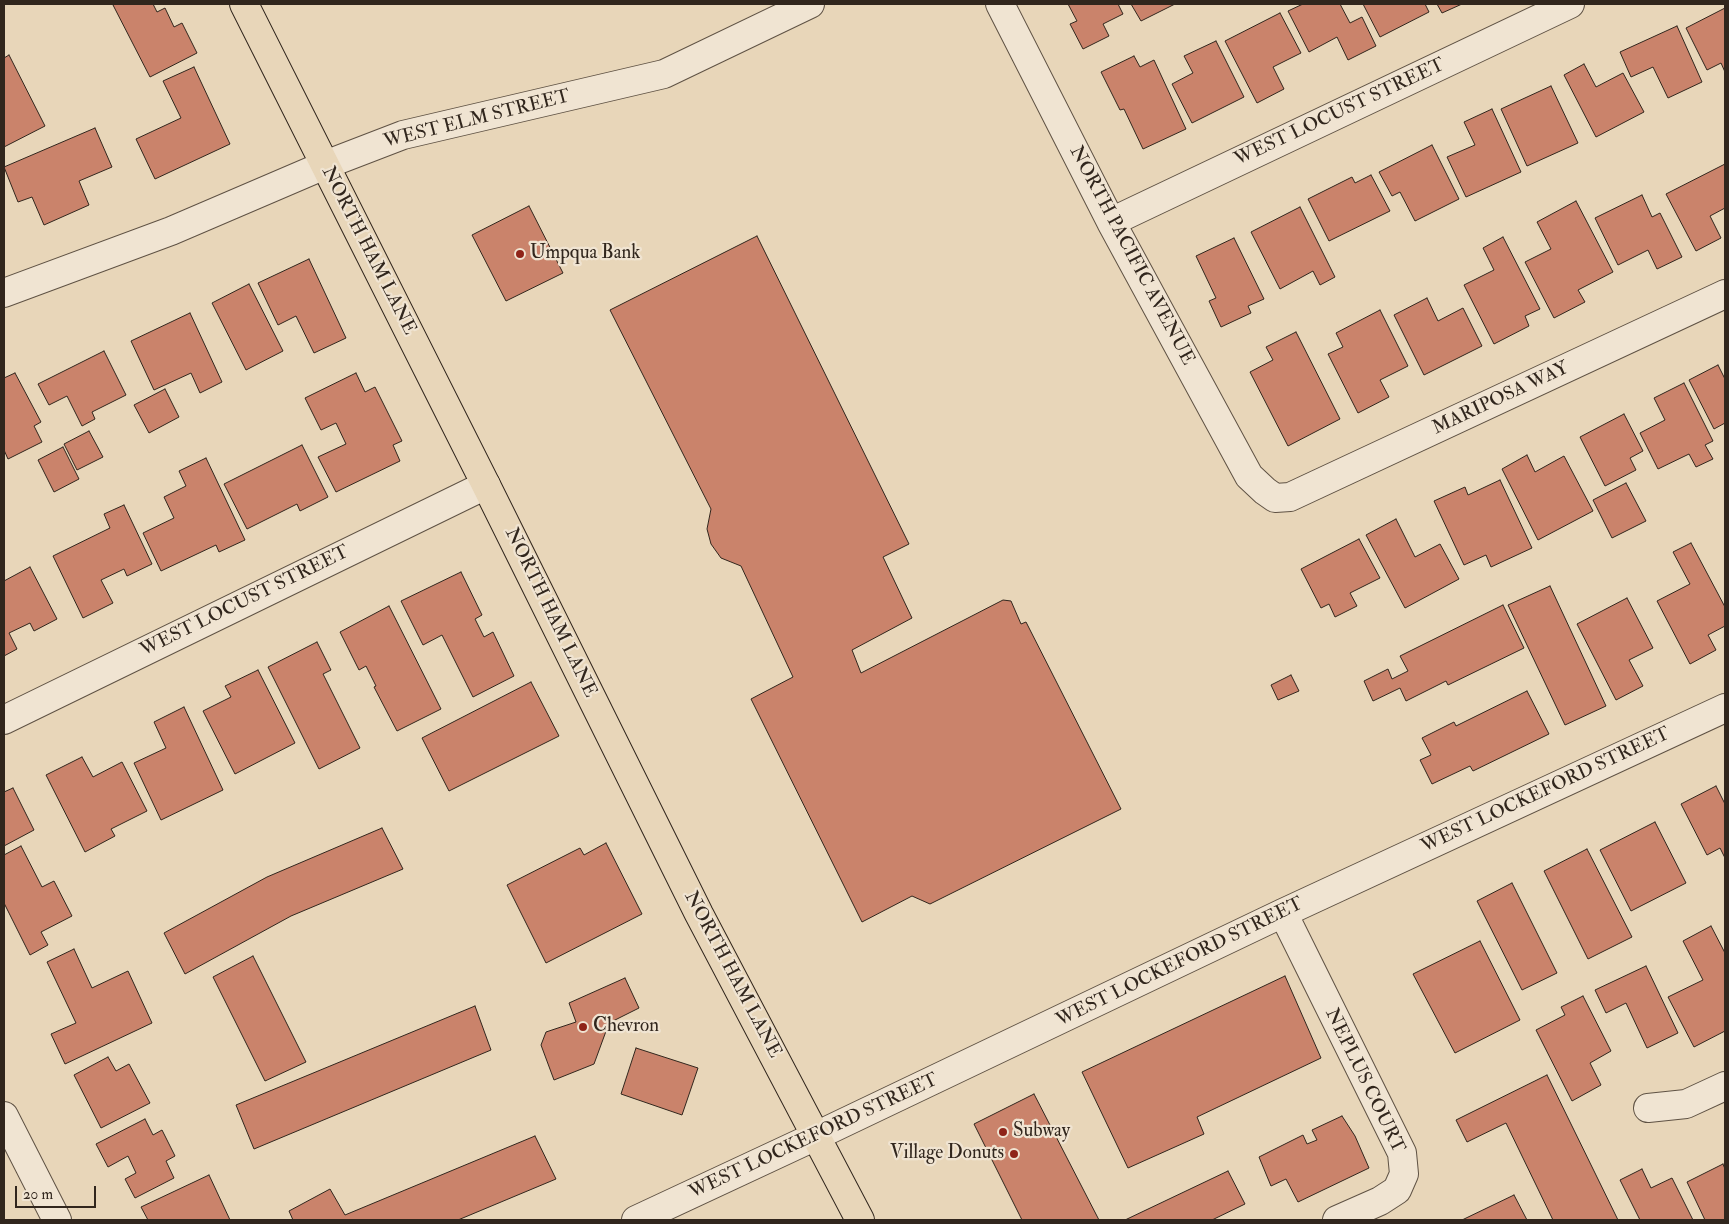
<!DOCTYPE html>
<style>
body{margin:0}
#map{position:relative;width:1729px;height:1224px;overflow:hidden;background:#e8d6b9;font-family:"IM FELL Double Pica",serif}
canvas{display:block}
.frame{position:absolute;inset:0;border:5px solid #31261d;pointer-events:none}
.scale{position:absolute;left:15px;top:1186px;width:81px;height:22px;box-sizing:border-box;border:2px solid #31261d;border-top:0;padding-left:6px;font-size:15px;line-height:18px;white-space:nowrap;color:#31261d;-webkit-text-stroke:4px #f0e4d2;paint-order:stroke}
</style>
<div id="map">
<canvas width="1729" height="1224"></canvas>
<div class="frame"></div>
<div class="scale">20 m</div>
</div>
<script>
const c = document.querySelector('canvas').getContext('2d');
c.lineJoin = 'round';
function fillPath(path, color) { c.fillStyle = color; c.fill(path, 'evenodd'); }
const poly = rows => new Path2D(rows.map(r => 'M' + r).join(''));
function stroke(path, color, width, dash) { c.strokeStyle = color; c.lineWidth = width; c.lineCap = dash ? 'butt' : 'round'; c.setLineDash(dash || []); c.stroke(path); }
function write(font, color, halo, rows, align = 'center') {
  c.font = font + ' "IM FELL Double Pica",serif'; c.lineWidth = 4.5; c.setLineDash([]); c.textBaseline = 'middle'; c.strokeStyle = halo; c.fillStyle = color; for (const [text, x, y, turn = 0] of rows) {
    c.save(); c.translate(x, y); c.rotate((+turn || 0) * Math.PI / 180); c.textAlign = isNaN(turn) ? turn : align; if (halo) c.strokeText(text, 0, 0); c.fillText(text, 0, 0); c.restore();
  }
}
const building = poly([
 [115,4,153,4,157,12,165,8,174,27,182,23,197,53,150,77,113,5,115,4],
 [1068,4,1118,4,1123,14,1103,24,1109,36,1083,49,1070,24,1077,21,1068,4],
 [1131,4,1175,4,1141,21,1131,4],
 [1303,4,1340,4,1350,23,1362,17,1376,46,1348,60,1337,37,1309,52,1288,11,1303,4],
 [1363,4,1425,4,1429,12,1380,37,1363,4],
 [1437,4,1462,4,1442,13,1437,4],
 [1725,8,1725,72,1721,63,1707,70,1686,28,1725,8],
 [1280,13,1301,53,1273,67,1284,89,1257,103,1225,41,1280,13],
 [1677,26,1702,82,1668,98,1653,67,1631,77,1620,52,1677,26],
 [1216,41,1244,97,1192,123,1172,84,1193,73,1184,56,1216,41],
 [9,55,45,126,4,147,4,58,9,55],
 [1134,56,1140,67,1154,60,1186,129,1143,149,1124,109,1120,110,1101,72,1134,56],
 [1584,64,1596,87,1623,73,1644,112,1596,137,1564,75,1584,64],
 [194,67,230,144,155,179,136,139,181,118,163,81,194,67],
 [1551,86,1578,143,1527,166,1501,109,1551,86],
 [1492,109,1521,172,1466,197,1447,157,1475,145,1464,122,1492,109],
 [95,128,112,167,79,181,89,205,44,225,32,197,18,202,4,167,95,128],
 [1432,145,1459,199,1415,221,1400,192,1392,196,1379,172,1432,145],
 [1725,164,1725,208,1710,216,1721,238,1696,251,1666,194,1725,164],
 [1371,175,1390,211,1329,241,1308,199,1352,177,1355,183,1371,175],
 [1642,195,1652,217,1660,213,1682,257,1657,269,1648,250,1618,265,1595,218,1642,195],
 [1576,201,1613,272,1578,290,1585,302,1554,318,1525,262,1551,249,1537,222,1576,201],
 [529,206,563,273,506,301,472,235,529,206],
 [1300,207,1335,277,1320,285,1313,271,1280,289,1251,232,1300,207],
 [757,236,909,544,883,557,912,618,852,650,861,673,1003,600,1011,601,1021,624,1026,622,1121,809,930,904,912,896,862,922,751,699,793,677,741,566,721,558,711,544,707,529,711,509,610,310,757,236],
 [1503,237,1540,309,1525,316,1529,326,1494,344,1464,285,1494,270,1483,248,1503,237],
 [1234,238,1264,299,1248,306,1251,313,1221,327,1209,301,1216,298,1196,256,1234,238],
 [309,259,346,338,314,353,296,316,278,325,258,283,309,259],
 [249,284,283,351,246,370,212,303,249,284],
 [1427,298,1438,321,1463,308,1482,346,1424,375,1394,315,1427,298],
 [1380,310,1408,366,1380,380,1389,397,1358,413,1328,354,1343,347,1336,333,1380,310],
 [190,313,222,382,200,393,191,373,154,390,131,341,190,313],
 [1296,332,1340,419,1288,446,1250,372,1273,360,1266,347,1296,332],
 [104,351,126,395,92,412,95,419,82,426,67,396,49,405,38,384,104,351],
 [1718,365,1725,379,1725,423,1714,429,1689,380,1718,365],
 [15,373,41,422,34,426,42,442,8,459,4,450,4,378,15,373],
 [356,373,365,392,375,387,402,441,393,445,400,461,336,492,318,457,346,444,336,423,321,430,305,398,356,373],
 [1684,383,1713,441,1705,445,1713,459,1696,467,1689,454,1658,469,1640,433,1665,420,1654,398,1684,383],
 [165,389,179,417,149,433,134,405,165,389],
 [1624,414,1643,451,1630,458,1636,470,1605,486,1580,437,1624,414],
 [89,431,103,457,77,470,64,444,89,431],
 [302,445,328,497,300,511,297,504,247,529,224,484,302,445],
 [63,447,79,479,54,492,38,460,63,447],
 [1527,455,1535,472,1564,456,1593,511,1538,540,1502,469,1527,455],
 [206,458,245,540,219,552,216,545,161,571,143,533,174,518,164,497,186,486,179,471,206,458],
 [1500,480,1532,548,1491,567,1486,555,1464,565,1434,501,1465,487,1468,495,1500,480],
 [1626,483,1646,521,1612,538,1593,500,1626,483],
 [124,505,152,564,127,576,124,569,101,580,113,603,83,618,53,556,110,528,104,514,124,505],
 [1396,519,1415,557,1440,544,1459,579,1405,608,1366,535,1396,519],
 [1359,539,1380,578,1350,593,1357,606,1335,617,1329,604,1321,608,1301,569,1359,539],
 [1691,543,1725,607,1725,626,1708,635,1716,650,1690,664,1657,601,1690,584,1673,552,1691,543],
 [30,567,57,619,34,631,30,623,9,633,17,649,4,656,4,581,30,567],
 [461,572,482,615,475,619,484,637,493,632,514,676,473,697,442,635,423,645,401,601,461,572],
 [1550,586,1606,706,1565,725,1508,605,1550,586],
 [1627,598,1653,648,1629,660,1643,686,1616,700,1577,624,1627,598],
 [1503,605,1524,648,1448,685,1446,681,1406,701,1400,688,1373,701,1364,681,1388,669,1392,679,1408,671,1400,656,1503,605],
 [389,606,441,709,397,731,374,687,376,686,366,666,359,670,340,632,389,606],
 [317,642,331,670,323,674,360,748,319,769,268,667,317,642],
 [258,670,295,743,235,774,203,711,231,697,225,686,258,670],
 [1291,675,1299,691,1278,700,1271,685,1291,675],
 [531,682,559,736,449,791,422,738,531,682],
 [1527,691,1549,734,1473,771,1470,766,1432,784,1420,760,1431,755,1422,738,1454,722,1456,726,1527,691],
 [184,707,223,790,161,820,134,763,166,748,154,722,184,707],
 [82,757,93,777,122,762,147,811,111,829,115,836,85,852,46,775,82,757],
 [1716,786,1725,804,1725,858,1720,848,1707,855,1681,804,1716,786],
 [13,788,34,830,4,846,4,792,13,788],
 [1655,822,1686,883,1631,911,1600,850,1655,822],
 [382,828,403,869,291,916,185,974,164,933,267,877,382,828],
 [606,843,642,914,546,963,507,885,580,848,584,855,606,843],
 [21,846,42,887,54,881,72,916,41,932,48,945,30,955,4,903,4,855,21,846],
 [1587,849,1632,937,1588,959,1544,871,1587,849],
 [1512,883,1557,973,1522,990,1477,901,1512,883],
 [1711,926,1725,953,1725,1031,1694,1047,1668,997,1703,980,1683,941,1711,926],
 [1480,941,1520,1020,1455,1053,1413,974,1480,941],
 [74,949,92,988,128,971,152,1023,65,1064,51,1034,76,1023,47,962,74,949],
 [253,956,306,1062,265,1081,213,977,253,956],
 [1646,966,1678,1033,1647,1048,1626,1003,1606,1013,1595,990,1646,966],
 [1285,976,1321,1058,1197,1117,1204,1134,1128,1168,1082,1072,1285,976],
 [625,978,639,1008,609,1023,594,1064,554,1080,541,1045,546,1032,576,1022,569,1003,625,978],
 [1583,996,1611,1051,1590,1063,1601,1085,1572,1101,1536,1030,1565,1015,1561,1007,1583,996],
 [475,1006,491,1050,254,1149,236,1105,475,1006],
 [636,1048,698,1068,682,1115,621,1094,636,1048],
 [108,1057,116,1071,129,1064,150,1103,101,1128,74,1075,108,1057],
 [1547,1075,1618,1220,1553,1220,1506,1123,1467,1142,1456,1120,1547,1075],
 [1034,1094,1099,1220,1022,1220,974,1124,1034,1094],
 [1342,1116,1355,1136,1369,1168,1298,1202,1286,1179,1271,1186,1259,1157,1303,1135,1307,1144,1317,1140,1312,1130,1342,1116],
 [145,1119,153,1135,162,1130,175,1156,166,1161,174,1178,135,1198,125,1179,136,1173,128,1156,108,1167,96,1144,145,1119],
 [535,1136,556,1179,458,1220,293,1220,289,1211,330,1189,345,1215,535,1136],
 [1723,1164,1725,1169,1725,1220,1705,1220,1687,1182,1723,1164],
 [1642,1169,1651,1188,1672,1178,1693,1220,1640,1220,1620,1180,1642,1169],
 [1228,1171,1245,1204,1212,1220,1125,1220,1228,1171],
 [209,1175,230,1220,148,1220,141,1207,209,1175],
 [1514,1195,1527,1220,1462,1220,1514,1195]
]);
const minor = poly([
 [1000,4,1111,222,1249,476,1265,491,1275,498,1290,497,1725,294],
 [1111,222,1570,4],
 [4,293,171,231,325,165,403,135,664,74,810,4],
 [4,720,486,485],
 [1283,913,1402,1153,1404,1174,1397,1190,1380,1201,1337,1220],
 [1648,1108,1686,1104,1725,1086],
 [4,1116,57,1220],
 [636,1220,816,1136,1283,913,1725,708]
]);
const major = poly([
 [244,4,486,485,699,914,860,1220]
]);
const markers = [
 [520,254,5,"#8f2418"],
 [583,1027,5,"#8f2418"],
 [1003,1132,5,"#8f2418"],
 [1014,1154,5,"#8f2418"]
];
const streetNames = [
 ["WEST LOCUST STREET",1340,113,-25],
 ["WEST ELM STREET",477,120,-14],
 ["NORTH HAM LANE",368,251,63],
 ["NORTH PACIFIC AVENUE",1131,256,62],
 ["MARIPOSA WAY",1501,399,-25],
 ["WEST LOCUST STREET",245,602,-26],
 ["NORTH HAM LANE",550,613,64],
 ["WEST LOCKEFORD STREET",1546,791,-25],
 ["WEST LOCKEFORD STREET",1180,963,-26],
 ["NORTH HAM LANE",732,975,62],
 ["NEPLUS COURT",1364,1081,64],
 ["WEST LOCKEFORD STREET",814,1137,-25]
];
const poiNames = [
 ["Umpqua Bank",530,254],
 ["Chevron",593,1027],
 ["Subway",1013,1132],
 ["Village Donuts",1004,1154,"right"]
];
fillPath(building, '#ca836b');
stroke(building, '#31261d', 1);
stroke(minor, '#5f5244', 30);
stroke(major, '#31261d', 30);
stroke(minor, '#f0e4d2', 28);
stroke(major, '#e8d6b9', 28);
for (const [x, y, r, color] of markers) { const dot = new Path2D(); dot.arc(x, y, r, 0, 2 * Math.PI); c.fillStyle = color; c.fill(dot); stroke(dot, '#f0e4d2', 2); }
write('19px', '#31261d', '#f0e4d2', streetNames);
write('19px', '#31261d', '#f0e4d2', poiNames, 'left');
</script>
